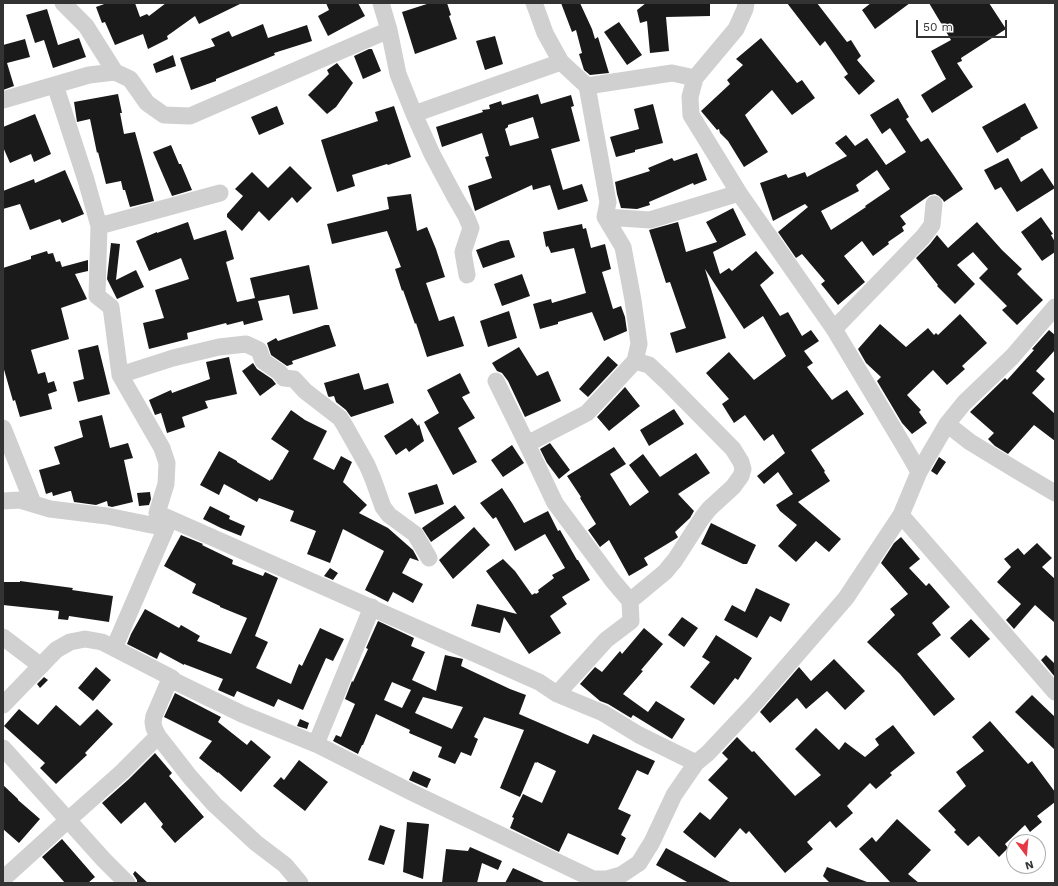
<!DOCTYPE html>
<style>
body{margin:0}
#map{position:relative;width:1058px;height:886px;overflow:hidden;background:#fff;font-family:"Work Sans",sans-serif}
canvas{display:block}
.frame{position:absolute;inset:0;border:4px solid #333;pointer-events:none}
.north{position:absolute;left:1006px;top:834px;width:40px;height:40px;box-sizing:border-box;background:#fff;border:1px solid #adadad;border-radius:50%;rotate:164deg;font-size:11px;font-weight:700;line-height:16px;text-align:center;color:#333}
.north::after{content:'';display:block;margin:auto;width:14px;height:18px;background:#e63946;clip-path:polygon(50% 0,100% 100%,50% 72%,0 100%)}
.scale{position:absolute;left:916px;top:20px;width:91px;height:18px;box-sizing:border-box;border:2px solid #333;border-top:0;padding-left:5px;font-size:12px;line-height:14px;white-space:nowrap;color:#333;-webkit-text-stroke:3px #fff;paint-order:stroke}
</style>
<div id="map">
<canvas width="1058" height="886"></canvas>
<div class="frame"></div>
<div class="north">N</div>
<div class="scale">50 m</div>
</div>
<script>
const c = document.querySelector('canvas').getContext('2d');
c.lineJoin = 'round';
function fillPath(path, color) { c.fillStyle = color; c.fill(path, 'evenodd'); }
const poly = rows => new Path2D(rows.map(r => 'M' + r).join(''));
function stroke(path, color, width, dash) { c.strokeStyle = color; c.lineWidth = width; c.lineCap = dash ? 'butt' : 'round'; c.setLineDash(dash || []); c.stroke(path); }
const building = poly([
 [107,3,135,3,140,17,147,14,149,16,166,3,242,3,199,24,195,16,167,36,168,39,148,49,143,34,115,45,105,22,102,23,96,7],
 [326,3,358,3,365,16,328,36,318,16,329,10],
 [430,3,447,3,451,15,449,16,457,39,415,54,402,12],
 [561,3,580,3,592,29,595,39,598,37,609,73,590,75,584,70,579,54,582,53,576,30,572,32],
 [646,3,710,3,710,16,666,17,669,51,650,53,647,21,640,23,637,10],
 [787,3,817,3,847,42,851,40,861,56,857,60,875,81,859,95,844,77,848,74,825,41,820,46],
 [871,3,910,3,875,29,862,10],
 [929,3,989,3,1006,29,961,58,962,61,957,63,973,87,932,113,921,95,946,79,931,51,951,40],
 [47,9,58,45,79,38,86,57,53,68,44,40,35,43,26,15],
 [619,22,642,55,627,65,604,32],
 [263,24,268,38,307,25,312,41,274,53,275,55,216,79,216,81,191,90,180,58,215,46,211,39,229,31,232,37],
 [495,36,503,64,485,70,476,41],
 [761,38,797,83,802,80,815,98,792,115,772,90,745,115,768,152,744,167,728,141,720,133,719,129,717,130,701,111,730,84,727,80,743,65,736,59],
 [25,39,30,57,7,63,14,86,3,90,3,45],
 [369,49,372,49,381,71,363,79,354,56],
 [173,55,176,66,156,73,153,64],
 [337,63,353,83,336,107,327,114,308,95,329,74,327,70],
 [118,94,122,113,120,113,124,134,135,132,154,201,130,207,125,190,123,190,121,181,106,184,98,152,97,153,90,119,77,122,74,102],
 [538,94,541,104,571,95,574,106,571,107,580,141,551,149,563,190,582,184,588,201,558,210,550,185,533,190,532,185,475,211,468,186,492,178,485,157,489,156,482,133,442,147,436,127,483,112,482,110,490,109,489,105,501,101,502,105],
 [533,117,539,138,510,146,505,129,508,127,508,125],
 [898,98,909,117,906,119,921,142,928,138,963,189,944,202,943,200,939,196,935,194,930,195,900,216,906,224,902,227,904,231,888,242,889,244,873,256,862,241,844,256,865,282,838,305,821,284,825,281,802,254,796,258,778,232,808,207,805,204,773,221,760,183,786,174,788,178,805,172,807,177,847,156,835,143,846,135,855,146,867,138,886,165,906,152,890,128,882,134,870,115],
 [877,170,890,189,865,206,866,207,831,230,821,211,859,191,856,185],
 [1025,103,1038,128,1020,138,1021,139,997,153,982,127],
 [653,104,663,143,635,150,635,152,616,157,610,137,639,129,634,109],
 [277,106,284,124,259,135,251,117],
 [394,106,411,157,388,165,387,164,352,175,355,186,337,192,321,140,378,121,375,112],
 [35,114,51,154,34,162,31,154,10,163,3,147,3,127],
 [171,145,179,164,181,164,192,190,172,196,153,152],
 [697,153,707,180,694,185,693,183,649,202,650,205,637,209,621,208,617,194,615,182,650,171,648,168,672,158,674,161],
 [1008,158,1021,182,1042,168,1055,188,1017,212,1001,187,995,190,984,170],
 [290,166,312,188,297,203,292,197,269,221,259,211,242,231,227,217,227,214,243,196,235,189,252,172,268,188],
 [65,170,84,214,62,223,60,219,30,230,20,204,3,209,3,191,34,179,35,183],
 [411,194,417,231,427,227,436,249,445,277,426,283,439,321,454,316,464,346,427,357,416,323,415,324,403,290,402,291,395,269,401,267,387,231,332,244,327,224,389,209,387,197],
 [733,208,746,235,713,252,720,274,729,268,732,271,756,251,774,273,760,285,780,316,788,312,802,336,811,330,819,341,804,351,813,363,807,367,832,400,847,390,864,414,811,450,825,471,824,472,830,481,798,502,841,539,829,552,816,541,796,562,778,546,797,525,780,511,776,505,793,494,778,472,764,484,757,476,785,453,773,434,764,441,745,415,734,423,722,404,729,399,706,373,729,352,754,380,786,356,763,316,744,329,705,269,726,338,676,353,670,333,686,328,670,282,666,283,649,230,678,222,686,252,717,242,706,222],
 [1041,217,1053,234,1051,235,1055,242,1055,252,1042,261,1021,232],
 [188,222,194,240,226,230,234,259,226,262,237,302,255,298,250,278,309,265,318,309,293,314,289,295,258,301,263,320,244,325,243,321,227,325,226,323,187,333,188,339,149,349,143,323,164,318,155,290,189,279,181,258,149,271,136,241,157,232,157,233],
 [977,222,1002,250,1022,269,1017,274,1043,300,1017,325,1002,310,1007,306,979,278,988,269,973,252,957,265,975,284,955,304,937,286,938,285,916,258,930,244,937,235,948,248],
 [582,224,583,229,586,228,591,248,605,244,611,269,602,272,613,309,621,306,625,317,627,331,604,341,592,312,558,322,558,324,540,329,533,304,551,299,552,303,586,293,574,248,551,253,548,246,546,247,543,232],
 [509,240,515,257,483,268,476,250,501,241],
 [111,243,120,244,116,280,136,270,144,287,117,299,107,279,108,269],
 [47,251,48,254,53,253,56,262,60,261,62,267,88,260,88,271,75,274,87,299,61,308,69,339,31,350,38,374,45,372,48,383,54,381,57,391,48,394,52,409,20,417,15,400,13,401,3,366,3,268,31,259,31,256],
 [522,274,530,296,502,306,494,284],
 [509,311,517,338,488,347,480,321],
 [960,314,987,343,962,366,965,369,947,385,933,370,907,395,921,410,919,412,927,423,912,434,902,423,877,381,881,377,866,363,858,349,880,324,906,347,928,328,934,335,936,333,938,335],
 [325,325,329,325,336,346,292,361,293,364,287,366,271,355,267,343,276,338,278,341],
 [1049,330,1055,335,1055,350,1036,371,1045,379,1032,393,1055,414,1055,441,1034,425,1008,454,995,446,988,439,994,433,970,412,1005,378,1007,380,1034,350,1032,349],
 [98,345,110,394,78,402,73,382,84,379,78,350],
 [519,347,537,376,548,371,561,401,525,417,508,381,502,373,497,371,492,363],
 [608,356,618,365,588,397,579,389],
 [229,357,237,394,205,401,208,408,182,417,185,427,167,433,161,413,155,415,149,400,171,390,172,393,210,379,206,362],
 [253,363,257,369,272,379,276,384,260,396,242,371],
 [359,373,364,390,388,383,394,403,351,417,346,410,336,402,334,396,329,397,328,396,324,383],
 [460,373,470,393,462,397,475,418,458,428,477,462,453,475,424,422,439,413,427,390],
 [625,387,640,406,609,431,597,417],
 [674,409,684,424,649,446,640,430],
 [291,410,305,420,327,431,313,459,334,470,341,456,352,462,343,482,367,505,359,513,388,528,413,550,419,561,410,558,402,573,423,584,413,603,393,592,388,602,365,590,384,551,343,529,330,563,307,554,316,531,290,521,294,511,259,498,257,502,224,484,219,495,200,485,219,451,237,461,237,462,270,481,271,479,272,480,289,451,271,439],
 [102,415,110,448,128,443,133,458,124,460,133,502,112,507,108,506,107,501,96,505,74,502,71,491,70,491,53,496,52,492,46,494,39,470,60,464,54,447,83,437,79,421],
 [412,418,418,426,419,424,424,441,409,452,406,448,396,455,384,436],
 [550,443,570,470,559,479,547,463,540,449],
 [512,445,524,463,503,477,491,460],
 [614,447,626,464,610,474,630,506,649,492,629,465,643,454,660,477,696,453,710,473,678,494,694,511,690,518,675,532,678,537,677,538,644,558,648,565,629,576,609,540,600,547,588,530,596,524,580,498,581,497,567,476],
 [939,457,946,462,937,475,931,471],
 [437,484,444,504,415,514,408,493],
 [502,488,512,503,524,523,548,511,558,531,560,530,577,560,578,560,590,580,562,597,567,604,550,616,561,633,529,654,504,617,500,633,471,626,477,604,517,614,486,571,503,559,515,571,532,595,535,593,536,594,539,592,538,590,554,578,552,575,565,568,545,534,515,551,496,517,493,519,480,503],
 [150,492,151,499,149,505,139,506,137,493],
 [455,505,465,518,431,542,422,528],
 [210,506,230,516,229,519,245,526,241,536,221,528,203,519],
 [711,523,756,545,747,564,743,564,701,544],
 [474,527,490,545,453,579,439,560],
 [181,535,203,544,202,545,233,560,232,564,263,576,265,572,278,578,255,636,268,642,256,668,291,684,299,664,302,666,320,628,344,639,333,661,326,658,303,710,278,699,274,707,237,691,234,697,218,690,223,679,184,664,184,665,160,652,157,659,127,644,131,634,145,609,179,628,181,625,200,636,197,641,231,654,247,618,220,607,220,606,192,593,196,584,164,566],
 [901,537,920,559,909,568,926,586,929,583,950,607,932,623,941,635,917,654,955,699,934,716,900,674,867,642,895,615,890,609,908,594,881,563,894,543],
 [1037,543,1052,558,1042,567,1055,579,1055,623,1035,605,1014,629,1006,620,1021,604,997,582,1011,567,1004,559,1018,548,1024,555],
 [330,568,338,573,333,580,324,576],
 [20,581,73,588,72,590,113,596,109,622,69,616,68,620,58,619,59,611,3,605,3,582,20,582],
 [756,588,790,604,781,622,770,616,757,638,724,620,732,605,745,612],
 [682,617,698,628,684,647,668,635],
 [971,619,990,639,969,658,950,638],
 [378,621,414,638,411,646,425,652,412,680,436,691,445,655,463,659,461,666,510,689,526,695,519,714,588,744,593,734,655,761,648,775,637,770,618,809,631,815,621,835,626,838,618,855,568,833,559,852,510,828,514,818,512,817,523,794,542,803,556,771,537,762,536,763,535,762,520,797,500,788,524,730,484,717,474,737,478,739,471,756,461,752,455,764,438,757,442,747,409,733,410,730,376,714,363,745,362,745,358,754,333,741,336,735,341,737,355,704,345,699,352,681,353,682,368,649,366,648],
 [392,682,411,690,402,708,384,700],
 [423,697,463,707,452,729,415,713],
 [644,628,663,644,641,670,643,671,623,694,648,712,656,701,685,719,672,739,633,715,631,718,608,704,600,701,580,684,595,667,602,672,620,651,622,654],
 [716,635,752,658,738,680,735,678,714,705,690,687,710,662,702,657],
 [1046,655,1055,664,1055,677,1041,660],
 [834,659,865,691,845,710,827,691,806,709,797,698,770,723,760,712,799,667,811,681],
 [96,667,111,680,93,701,78,688],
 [44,677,48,680,40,688,37,684],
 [175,693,221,717,218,722,247,745,251,740,271,757,241,792,218,772,218,773,199,758,212,741,164,717],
 [1032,695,1055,717,1055,750,1015,712],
 [56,705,80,726,97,709,113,724,85,753,87,755,56,784,40,768,45,763,4,726,19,709,38,725],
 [300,719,309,723,307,729,297,726],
 [990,721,1028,764,1032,761,1055,792,1055,802,1037,816,1042,822,1030,832,1025,825,1005,844,1008,848,999,857,979,836,968,846,954,832,956,830,938,811,966,786,956,772,984,751,972,737],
 [893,725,915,753,890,773,892,775,876,789,870,783,847,806,853,813,836,828,830,821,807,842,813,849,785,873,749,831,746,834,740,828,715,858,683,832,700,812,710,820,728,798,708,780,728,759,722,753,737,737,752,752,754,751,795,796,821,775,795,749,816,728,839,750,845,742,865,757,879,745,875,739],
 [155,753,172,773,169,776,204,817,175,843,161,827,163,824,145,802,121,824,102,803,129,779],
 [299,760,328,782,305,811,273,786,281,777,284,780],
 [413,771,431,779,427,788,409,780],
 [3,785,18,799,18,800,40,819,19,843,3,829],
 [897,819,931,850,908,874,919,883,891,883,859,849,872,837,876,842],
 [407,822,429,824,423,879,403,872],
 [380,825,395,830,384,865,368,860],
 [62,839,95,877,88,883,65,883,42,857],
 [470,847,502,861,498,870,482,863,477,883,442,883,446,849,468,851],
 [666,848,732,883,689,883,656,865],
 [827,867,867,882,867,883,830,883,823,876],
 [513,868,546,883,505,883],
 [135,871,148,883,137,883,137,880,133,874]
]);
const minor = poly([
 [63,3,86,26,115,72],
 [381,3,389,30,398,74,414,114,561,62],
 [534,3,536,8,545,33,561,62,587,86,608,202,605,217,623,247,633,300,639,344,635,361,649,365,667,382,733,449,741,462,743,469,741,476,733,487,709,509,702,518,675,560,665,572,630,601],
 [746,3,745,9,736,29,695,78,690,97,691,115,739,193,834,329,907,451,919,472],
 [55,85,86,180,99,226,97,296,111,307,120,375,162,448,167,463,166,484,157,513,166,528,114,648],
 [587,86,672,73,695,78],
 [3,100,89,75,115,72,130,79,147,103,164,115,190,116,389,30],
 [414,114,432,154,455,197,466,216,471,228,463,252,467,275],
 [605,217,650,220,739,193],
 [99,226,220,193],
 [834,329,923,237,932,225,934,204],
 [120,375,173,358,219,347,246,344,259,350,263,361,279,372,284,378,294,379,305,391,340,418,345,426,367,465,373,479,383,507,389,515,415,534,429,558],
 [496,381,527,444,555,503,613,581,630,601,631,621,606,640,557,694],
 [947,424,970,442,1016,470,1055,493],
 [3,428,33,503],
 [527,444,587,413,635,361],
 [3,501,20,500,50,509,107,516,166,528],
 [157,513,539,682,557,694,603,713,639,735,696,763],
 [901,515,1055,692],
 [3,637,41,666],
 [170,679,154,716,153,722,154,728,158,736,190,777,214,804,256,843,285,865,300,883],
 [3,705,56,650,70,642,85,639,102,642,172,678,170,679,242,714,316,744,413,793,593,879,607,879,621,875,639,863,652,842,674,795,696,763,708,753,755,703,846,598,901,515,919,472,947,424,964,403,1012,357,1055,307],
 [316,744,372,607],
 [3,748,104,860,127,883],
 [3,879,68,820,122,772,158,736]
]);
fillPath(building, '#1a1a1a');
stroke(minor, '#d0d0d0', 17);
</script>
